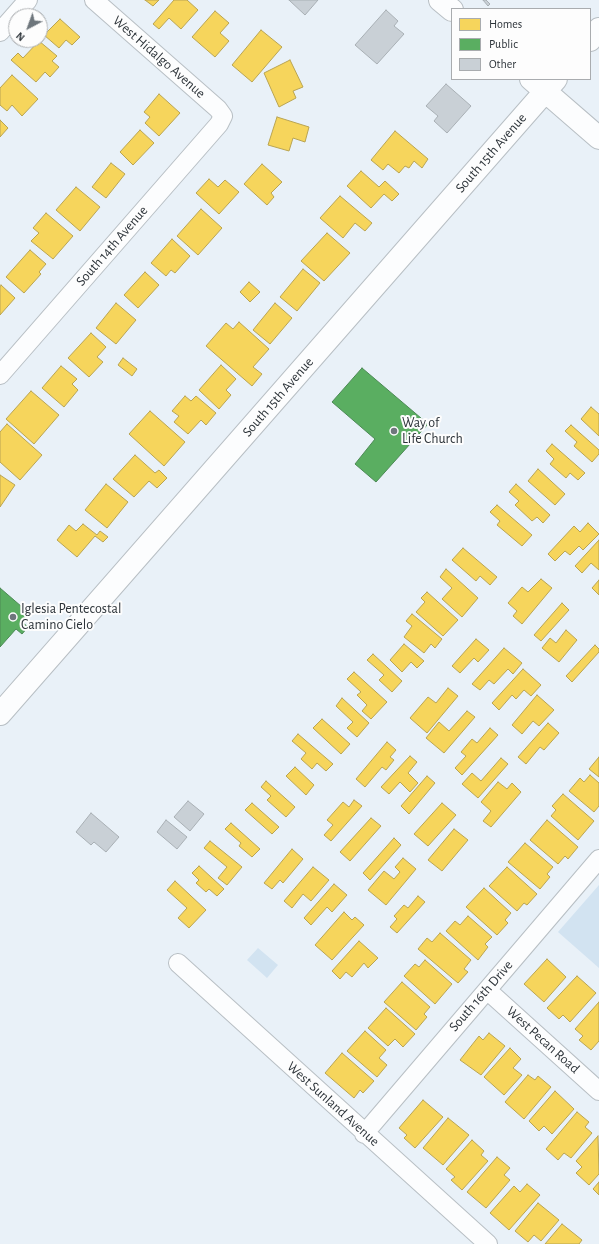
<!DOCTYPE html>
<style>
body{margin:0}
#map{position:relative;width:599px;height:1244px;overflow:hidden;background:#e9f1f8;font-family:"Alegreya Sans",sans-serif}
canvas{display:block}
.legend{position:absolute;left:451px;top:8px;width:140px;height:72px;box-sizing:border-box;background:#fdfdfd;border:1px solid #a9acaf;margin:0;padding:5px 7px;list-style:none;font-size:12px;color:#2c3339}
.legend li{display:flex;align-items:center;gap:8px;height:20px}
.legend b{width:20px;border:1px solid #a9acaf}
.north{position:absolute;left:8px;top:8px;width:40px;height:40px;box-sizing:border-box;background:#fdfdfd;border:1px solid #a9acaf;border-radius:50%;rotate:221deg;font-size:11px;font-weight:700;line-height:16px;text-align:center;color:#2c3339}
.north::after{content:'';display:block;margin:auto;width:14px;height:18px;background:#6e767c;clip-path:polygon(50% 0,100% 100%,50% 72%,0 100%)}
</style>
<div id="map">
<canvas width="599" height="1244"></canvas>
<ul class="legend">
<li><b style="height:11px;background:#f6d55c"></b>Homes</li>
<li><b style="height:11px;background:#5aae61"></b>Public</li>
<li><b style="height:11px;background:#c9d0d6"></b>Other</li>
</ul>
<div class="north">N</div>
</div>
<script>
const c = document.querySelector('canvas').getContext('2d');
c.lineJoin = 'round';
function fillPath(path, color) { c.fillStyle = color; c.fill(path, 'evenodd'); }
const poly = rows => new Path2D(rows.map(r => 'M' + r).join(''));
function stroke(path, color, width, dash) { c.strokeStyle = color; c.lineWidth = width; c.lineCap = dash ? 'butt' : 'round'; c.setLineDash(dash || []); c.stroke(path); }
function write(font, color, halo, rows, align = 'center') {
  c.font = font + ' "Alegreya Sans",sans-serif'; c.lineWidth = 4; c.setLineDash([]); c.textBaseline = 'middle'; c.strokeStyle = halo; c.fillStyle = color; for (const [text, x, y, turn = 0] of rows) {
    c.save(); c.translate(x, y); c.rotate((+turn || 0) * Math.PI / 180); c.textAlign = isNaN(turn) ? turn : align; if (halo) c.strokeText(text, 0, 0); c.fillText(text, 0, 0); c.restore();
  }
}
const green = poly([
 [599,885,599,968,558,932],
 [258,948,278,965,267,978,247,960]
]);
const homes = poly([
 [145,0,159,0,153,6,145,0],
 [174,0,187,0,198,10,181,29,169,18,159,29,153,24,174,0],
 [215,11,229,23,220,33,229,41,215,57,192,37,215,11],
 [60,19,80,37,72,45,66,40,59,48,44,35,60,19],
 [261,30,282,47,252,82,232,65,261,30],
 [39,41,57,56,52,61,59,67,50,77,45,72,36,82,11,60,18,53,23,58,39,41],
 [290,60,303,87,293,91,296,98,279,107,264,73,290,60],
 [12,75,38,99,22,116,12,105,7,111,0,105,0,88,12,75],
 [159,94,180,113,159,136,145,123,150,117,144,112,159,94],
 [277,117,309,127,305,142,293,138,289,151,268,145,277,117],
 [0,120,8,128,0,137,0,120],
 [140,130,154,143,133,165,120,152,140,130],
 [395,131,428,159,422,168,414,161,409,168,405,166,399,173,388,164,383,170,371,160,395,131],
 [111,163,125,174,106,198,92,187,111,163],
 [262,164,282,182,271,193,274,197,267,205,244,184,262,164],
 [361,171,379,187,385,181,399,194,392,201,384,194,371,208,347,186,361,171],
 [209,179,218,187,225,180,239,192,219,214,196,193,209,179],
 [76,187,100,207,80,231,56,210,76,187],
 [340,196,372,223,365,231,355,223,343,238,320,218,340,196],
 [201,209,222,228,198,255,177,236,201,209],
 [46,213,73,236,53,259,31,241,39,233,33,228,46,213],
 [327,233,350,253,324,281,301,261,327,233],
 [172,239,190,256,175,273,171,270,166,276,151,263,172,239],
 [30,250,46,264,39,272,41,274,24,293,6,277,30,250],
 [303,269,320,283,297,311,280,297,303,269],
 [145,272,159,285,138,308,124,295,145,272],
 [249,282,260,292,250,302,240,292,249,282],
 [1,285,15,298,0,315,0,287,1,285],
 [116,303,136,320,116,344,96,328,116,303],
 [275,303,292,318,270,344,253,330,275,303],
 [239,322,269,349,253,367,262,374,252,386,206,346,226,323,233,329,239,322],
 [91,333,106,347,97,357,103,362,89,377,68,358,91,333],
 [123,358,137,369,132,376,118,365,123,358],
 [221,365,236,379,226,390,231,395,219,409,199,390,221,365],
 [61,366,77,379,72,384,78,390,64,407,42,388,61,366],
 [31,391,59,415,34,444,6,419,31,391],
 [185,396,191,401,196,396,216,413,206,425,201,420,188,434,174,422,179,416,172,411,185,396],
 [591,407,599,414,599,436,581,419,591,407],
 [150,411,185,442,164,466,129,434,150,411],
 [7,424,42,455,20,480,0,462,0,432,7,424],
 [571,425,599,450,599,454,592,462,574,446,577,442,565,431,571,425],
 [552,444,585,473,578,480,570,473,566,478,550,464,554,459,546,451,552,444],
 [135,455,155,473,159,470,167,478,157,488,149,481,134,497,113,479,135,455],
 [538,469,565,494,555,505,528,481,538,469],
 [0,475,15,485,0,507,0,475],
 [106,484,128,502,107,528,85,510,106,484],
 [516,484,550,515,543,523,537,517,532,521,515,505,519,501,509,492,516,484],
 [497,505,532,535,522,546,497,525,500,521,490,512,497,505],
 [588,523,599,534,583,550,579,546,570,555,565,551,555,561,548,554,574,526,580,532,588,523],
 [83,524,97,535,100,531,108,537,103,542,95,536,77,557,57,540,69,525,76,531,83,524],
 [599,540,599,570,591,563,582,573,575,566,599,540],
 [463,548,497,577,490,585,480,576,476,581,452,560,463,548],
 [446,569,478,598,462,617,442,599,452,588,440,577,446,569],
 [541,579,552,588,522,624,513,616,517,611,508,603,522,587,528,592,541,579],
 [599,580,599,595,592,588,599,580],
 [427,592,458,620,443,636,416,612,425,602,421,598,427,592],
 [562,603,569,610,541,641,534,635,562,603],
 [412,614,442,639,435,648,431,644,424,653,404,637,412,626,406,621,412,614],
 [566,630,577,640,559,662,542,648,550,638,556,643,566,630],
 [476,639,489,650,478,662,474,658,460,673,452,666,476,639],
 [404,644,424,661,417,668,411,662,402,672,390,660,404,644],
 [595,645,599,649,599,652,572,682,566,676,595,645],
 [504,648,522,663,513,674,508,669,494,684,489,680,480,690,472,684,504,648],
 [373,654,402,681,392,692,379,680,384,675,367,660,373,654],
 [523,669,541,685,531,696,524,690,516,699,512,695,499,710,492,703,523,669],
 [354,672,387,702,371,719,362,711,367,705,357,695,361,692,347,679,354,672],
 [448,688,458,696,427,733,410,718,428,697,436,703,448,688],
 [537,695,554,710,539,726,533,721,522,734,512,725,537,695],
 [342,698,369,723,357,737,347,728,353,722,336,706,342,698],
 [467,711,475,717,444,753,426,738,439,722,449,731,467,711],
 [322,719,350,744,341,754,313,728,322,719],
 [548,723,559,733,544,750,540,747,526,764,518,757,548,723],
 [490,728,498,735,462,775,455,768,466,756,461,752,472,739,477,743,490,728],
 [298,734,333,764,326,771,317,763,312,769,301,759,306,753,292,741,298,734],
 [387,742,396,750,390,757,394,760,386,770,382,767,365,787,356,779,387,742],
 [410,756,417,762,408,773,418,783,410,792,400,782,389,794,381,787,410,756],
 [599,757,599,777,589,769,599,757],
 [501,758,508,764,478,798,462,784,472,773,481,781,501,758],
 [295,767,314,785,306,795,286,776,295,767],
 [590,775,599,783,599,806,594,812,569,791,580,778,584,782,590,775],
 [427,776,435,783,409,814,401,806,427,776],
 [266,781,295,807,286,817,267,800,271,796,261,787,266,781],
 [498,782,507,789,512,783,521,792,491,827,483,821,491,811,481,802,498,782],
 [563,794,594,821,578,840,551,816,556,810,552,806,563,794],
 [354,800,362,806,331,841,324,835,333,825,327,820,343,802,349,807,354,800],
 [252,803,279,827,272,834,245,810,252,803],
 [442,803,456,815,428,846,414,834,442,803],
 [371,818,381,826,350,861,340,852,371,818],
 [547,820,578,847,568,859,565,856,558,864,530,840,547,820],
 [231,823,260,849,252,857,239,846,241,843,225,829,231,823],
 [454,829,468,840,442,871,428,860,454,829],
 [394,838,401,845,370,880,363,873,394,838],
 [210,841,242,867,227,885,218,878,227,867,204,848,210,841],
 [525,843,553,867,547,874,550,877,540,889,508,862,525,843],
 [292,849,303,859,283,883,280,880,272,889,264,883,292,849],
 [403,858,416,869,386,905,368,890,384,871,394,879,400,872,395,867,403,858],
 [199,866,224,889,217,896,209,889,206,892,196,883,199,880,192,873,199,866],
 [313,867,329,880,311,901,303,894,292,908,284,901,313,867],
 [507,867,537,894,527,905,524,903,517,911,489,886,507,867],
 [175,881,206,910,189,928,178,918,187,908,167,890,175,881],
 [334,884,347,895,332,912,327,907,311,925,304,918,334,884],
 [484,888,511,913,505,920,508,923,497,935,466,907,484,888],
 [418,896,425,902,397,933,390,927,397,919,394,916,404,905,408,908,418,896],
 [344,912,352,920,355,917,364,925,332,960,315,945,344,912],
 [468,916,492,937,485,944,488,947,478,960,446,931,455,921,460,925,468,916],
 [440,933,471,960,464,969,468,972,458,983,418,949,427,938,432,942,440,933],
 [359,941,378,958,368,968,364,963,352,977,346,972,340,979,332,971,359,941],
 [547,959,566,977,544,1002,524,984,547,959],
 [425,960,452,984,435,1004,404,976,415,964,419,967,425,960],
 [577,976,596,993,570,1022,563,1015,559,1019,547,1008,577,976],
 [402,982,430,1007,424,1014,427,1017,416,1030,384,1002,402,982],
 [599,1002,599,1041,591,1050,579,1040,583,1036,575,1029,599,1002],
 [386,1008,415,1034,403,1047,395,1039,388,1046,368,1028,386,1008],
 [365,1031,386,1050,379,1058,387,1065,377,1077,347,1051,365,1031],
 [489,1033,505,1046,481,1075,460,1060,479,1036,483,1040,489,1033],
 [510,1048,521,1059,513,1068,522,1075,504,1095,484,1077,510,1048],
 [342,1053,374,1081,363,1093,360,1090,354,1098,325,1073,342,1053],
 [528,1075,535,1080,538,1076,551,1087,524,1119,505,1102,528,1075],
 [555,1091,574,1109,552,1134,544,1126,539,1131,529,1121,555,1091],
 [423,1100,443,1117,415,1148,404,1138,407,1135,399,1128,423,1100],
 [577,1112,589,1122,585,1127,592,1133,571,1158,564,1153,558,1160,546,1149,577,1112],
 [448,1118,469,1135,443,1165,423,1148,448,1118],
 [598,1136,599,1174,589,1185,576,1173,582,1167,576,1161,598,1136],
 [472,1140,484,1151,481,1155,488,1161,462,1190,451,1180,455,1177,446,1169,472,1140],
 [497,1157,510,1168,504,1175,510,1180,486,1208,467,1192,497,1157],
 [599,1182,599,1195,593,1189,599,1182],
 [527,1184,540,1195,509,1230,490,1213,514,1186,520,1192,527,1184],
 [538,1203,559,1220,541,1241,534,1235,528,1242,515,1231,538,1203],
 [562,1224,582,1240,579,1244,545,1244,562,1224]
]);
const public = poly([
 [362,368,428,424,376,482,355,464,375,439,332,402,362,368],
 [0,588,29,613,22,622,28,627,22,634,16,629,0,647,0,588]
]);
const building = poly([
 [289,0,318,0,305,15,289,0],
 [483,0,486,0,490,4,488,6,483,0],
 [386,10,398,21,394,26,404,34,377,64,355,45,386,10],
 [446,84,471,106,447,133,434,121,438,116,426,106,446,84],
 [188,801,204,814,190,831,174,817,188,801],
 [91,813,119,837,106,852,94,842,91,845,76,832,91,813],
 [166,820,187,837,177,849,157,832,166,820]
]);
const street = poly([
 [0,32,28,0],
 [0,375,219,124,223,116,218,109,94,0],
 [178,963,488,1244],
 [487,990,599,1091],
 [364,1134,599,859]
]);
const secondary = poly([
 [440,0,452,10],
 [590,40,599,29],
 [531,79,599,138],
 [0,714,556,79]
]);
const markers = [
 [394,431,4,"#6e767c"],
 [13,617,4,"#6e767c"]
];
const streetNames = [
 ["West Hidalgo Avenue",159,57,41],
 ["South 15th Avenue",491,153,-49],
 ["South 14th Avenue",112,246,-49],
 ["South 15th Avenue",278,397,-49],
 ["South 16th Drive",481,996,-49],
 ["West Pecan Road",543,1040,42],
 ["West Sunland Avenue",333,1104,42]
];
const poiNames = [
 ["Way of",402,423],
 ["Life Church",402,439],
 ["Iglesia Pentecostal",21,609],
 ["Camino Cielo",21,625]
];
fillPath(green, '#d2e3f1');
fillPath(homes, '#f6d55c');
stroke(homes, '#b9a452', 1);
fillPath(public, '#5aae61');
stroke(public, '#4c8955', 1);
fillPath(building, '#c9d0d6');
stroke(building, '#a8afb4', 1);
stroke(street, '#b8bfc4', 20);
stroke(secondary, '#b8bfc4', 24);
stroke(street, '#fcfdfe', 18);
stroke(secondary, '#fcfdfe', 22);
for (const [x, y, r, color] of markers) { const dot = new Path2D(); dot.arc(x, y, r, 0, 2 * Math.PI); c.fillStyle = color; c.fill(dot); stroke(dot, '#fdfdfd', 1.5); }
write('14px', '#2c3339', '#fdfdfd', streetNames);
write('14px', '#2c3339', '#fdfdfd', poiNames, 'left');
</script>
